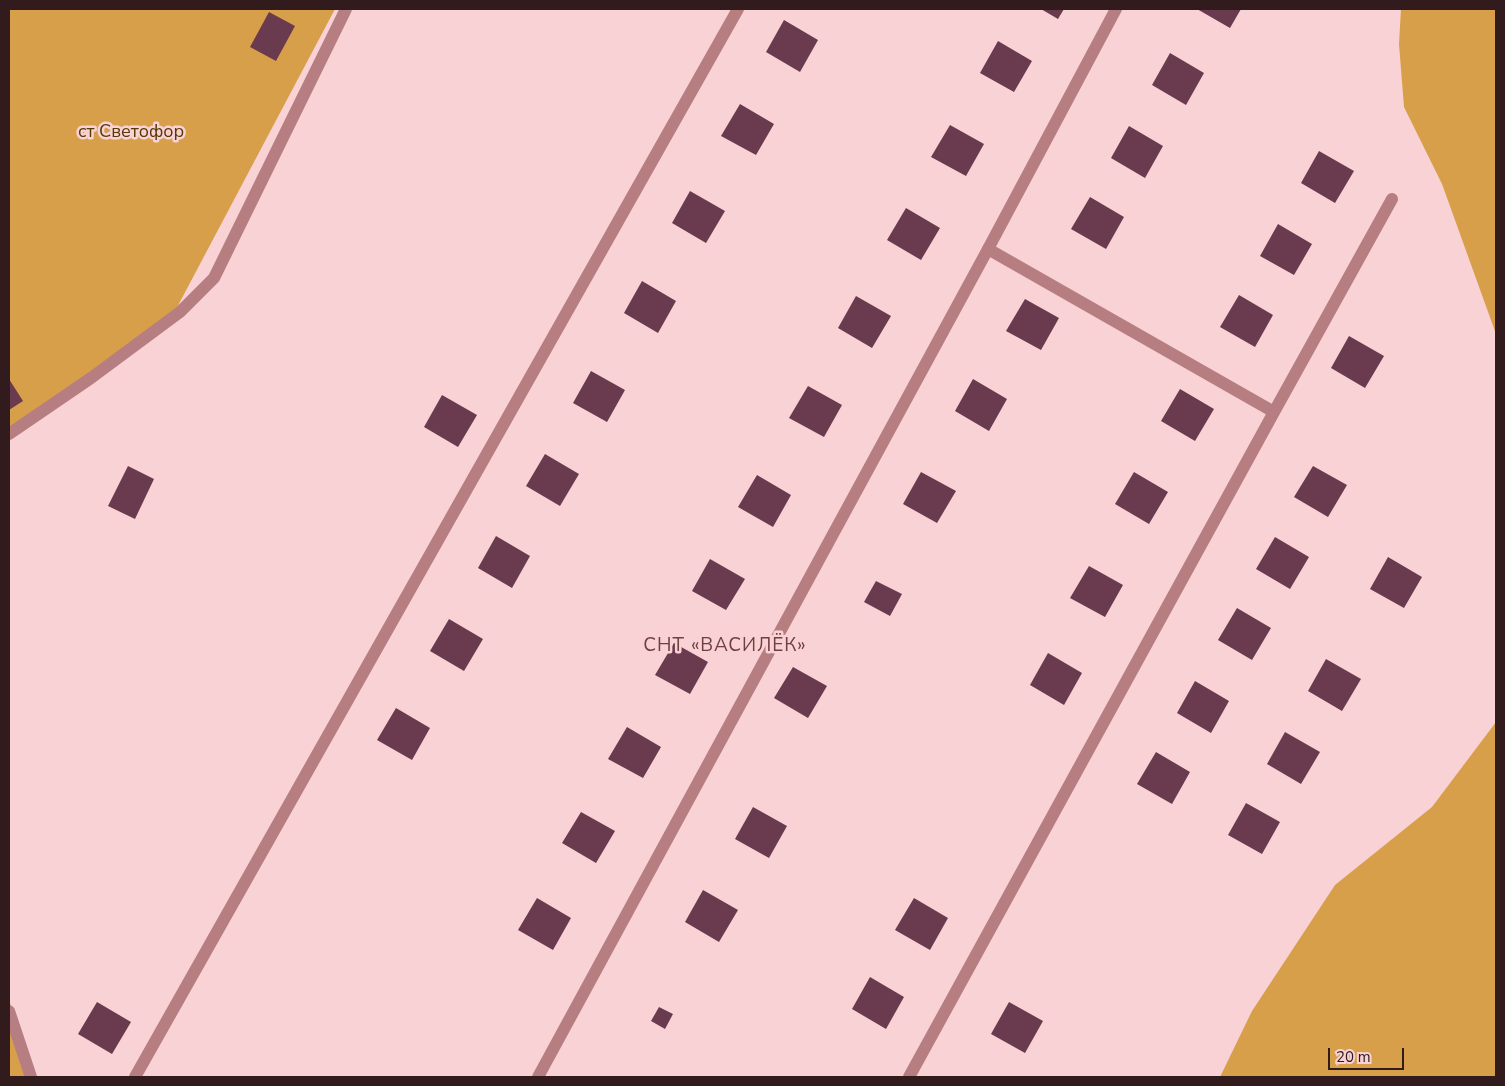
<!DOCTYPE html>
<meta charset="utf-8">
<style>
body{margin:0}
#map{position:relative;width:1505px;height:1086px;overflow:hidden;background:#f8d2d4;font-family:"Nunito Sans",sans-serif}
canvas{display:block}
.frame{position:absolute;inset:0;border:10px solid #321b1d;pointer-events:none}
.scale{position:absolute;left:1328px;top:1048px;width:76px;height:22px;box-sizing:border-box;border:2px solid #321b1d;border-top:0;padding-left:6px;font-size:15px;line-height:18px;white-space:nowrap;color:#321b1d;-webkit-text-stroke:4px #f8d2d4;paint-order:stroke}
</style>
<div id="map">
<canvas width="1505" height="1086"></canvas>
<div class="frame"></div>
<div class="scale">20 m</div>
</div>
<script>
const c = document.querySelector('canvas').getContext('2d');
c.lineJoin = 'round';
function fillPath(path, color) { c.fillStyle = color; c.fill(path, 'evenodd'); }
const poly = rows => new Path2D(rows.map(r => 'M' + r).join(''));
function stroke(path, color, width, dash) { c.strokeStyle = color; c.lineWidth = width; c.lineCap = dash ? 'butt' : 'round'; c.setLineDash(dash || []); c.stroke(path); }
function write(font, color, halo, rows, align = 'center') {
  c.font = font + ' "Nunito Sans",sans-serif'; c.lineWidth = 5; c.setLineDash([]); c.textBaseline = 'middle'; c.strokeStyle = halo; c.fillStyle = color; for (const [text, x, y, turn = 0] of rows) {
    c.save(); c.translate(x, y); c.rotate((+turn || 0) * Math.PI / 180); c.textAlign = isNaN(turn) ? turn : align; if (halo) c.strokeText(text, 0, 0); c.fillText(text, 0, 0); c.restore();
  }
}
const green = poly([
 [9,9,335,9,173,315,9,434],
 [1401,9,1496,9,1496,334,1442,184,1404,107,1399,44],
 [1496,722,1496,1077,1220,1077,1252,1011,1335,885,1432,807],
 [9,1000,34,1077,9,1077]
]);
const building = poly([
 [1041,9,1064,9,1058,19],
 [1197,9,1241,9,1230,28],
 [269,12,295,26,276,61,250,47],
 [784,20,818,40,800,72,766,52],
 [998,41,1032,61,1014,92,980,73],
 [1170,53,1204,73,1186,105,1152,85],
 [740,104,774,124,756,155,721,136],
 [950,125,984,144,966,176,931,157],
 [1129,126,1163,146,1145,178,1111,158],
 [1319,151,1354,171,1335,203,1301,183],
 [690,191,725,211,706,243,672,223],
 [1090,197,1124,217,1106,249,1071,229],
 [906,208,940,228,921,260,887,240],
 [1278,224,1312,244,1294,275,1260,256],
 [642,281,676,301,658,333,624,313],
 [1239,295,1273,315,1255,347,1220,327],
 [856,296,891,316,872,348,838,328],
 [1025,299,1059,318,1041,350,1006,331],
 [1349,336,1384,356,1365,388,1331,368],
 [591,371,625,390,607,422,573,403],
 [9,379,23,401,9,410],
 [973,379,1007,399,989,431,955,411],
 [808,386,842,405,824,437,789,418],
 [1180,389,1214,409,1195,441,1161,421],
 [442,395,477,415,458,447,424,427],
 [545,454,579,474,560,506,526,486],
 [128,466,154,479,135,519,108,506],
 [1313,466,1347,485,1328,517,1294,497],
 [921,472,956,491,937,523,903,504],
 [1134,472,1168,492,1149,524,1115,504],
 [757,475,791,495,773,527,738,507],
 [496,536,530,556,512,588,478,568],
 [1275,537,1309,557,1290,589,1256,569],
 [1388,557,1422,577,1404,608,1370,589],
 [710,559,745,579,726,610,692,591],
 [1089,566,1123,585,1105,617,1070,598],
 [876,581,902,594,890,616,864,602],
 [1237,608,1271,628,1252,660,1218,640],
 [449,619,483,639,464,671,430,651],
 [674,643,708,662,690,694,655,675],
 [1048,653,1082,673,1064,705,1030,685],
 [1326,659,1361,679,1342,711,1308,691],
 [793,667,827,686,808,718,774,698],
 [1195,681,1229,701,1211,733,1177,713],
 [396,708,430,728,412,760,377,740],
 [627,727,661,747,643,778,608,759],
 [1285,732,1320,752,1301,784,1267,764],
 [1156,752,1190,772,1172,804,1137,784],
 [1246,803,1280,822,1262,854,1228,835],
 [753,807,787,826,769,858,735,839],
 [581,812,615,831,596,863,562,843],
 [703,890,738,910,719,942,685,922],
 [537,898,571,918,553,950,518,930],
 [914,898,948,918,930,950,895,930],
 [870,977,904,997,886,1029,852,1009],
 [97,1002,131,1022,112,1054,78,1034],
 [1009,1002,1043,1021,1025,1053,991,1034],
 [659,1007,673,1014,665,1029,651,1021]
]);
const lane = poly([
 [1274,412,1392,199],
 [9,434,91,378,180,312,214,278,346,9],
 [9,1011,31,1077],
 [135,1077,738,9],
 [909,1077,1274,412,988,249]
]);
const street = poly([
 [538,1077,988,249,1116,9]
]);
const parkNames = [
 ["ст Светофор",131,133]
];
const neighbourhoodNames = [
 ["СНТ «ВАСИЛЁК»",725,646]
];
fillPath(green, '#d89f4b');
fillPath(building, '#6a3b4e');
stroke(lane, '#b77e82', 12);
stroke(street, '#b77e82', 12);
write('18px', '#573905', '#f8d2d4', parkNames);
c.letterSpacing = '1px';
write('19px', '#713e43', '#f8d2d4', neighbourhoodNames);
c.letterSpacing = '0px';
</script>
